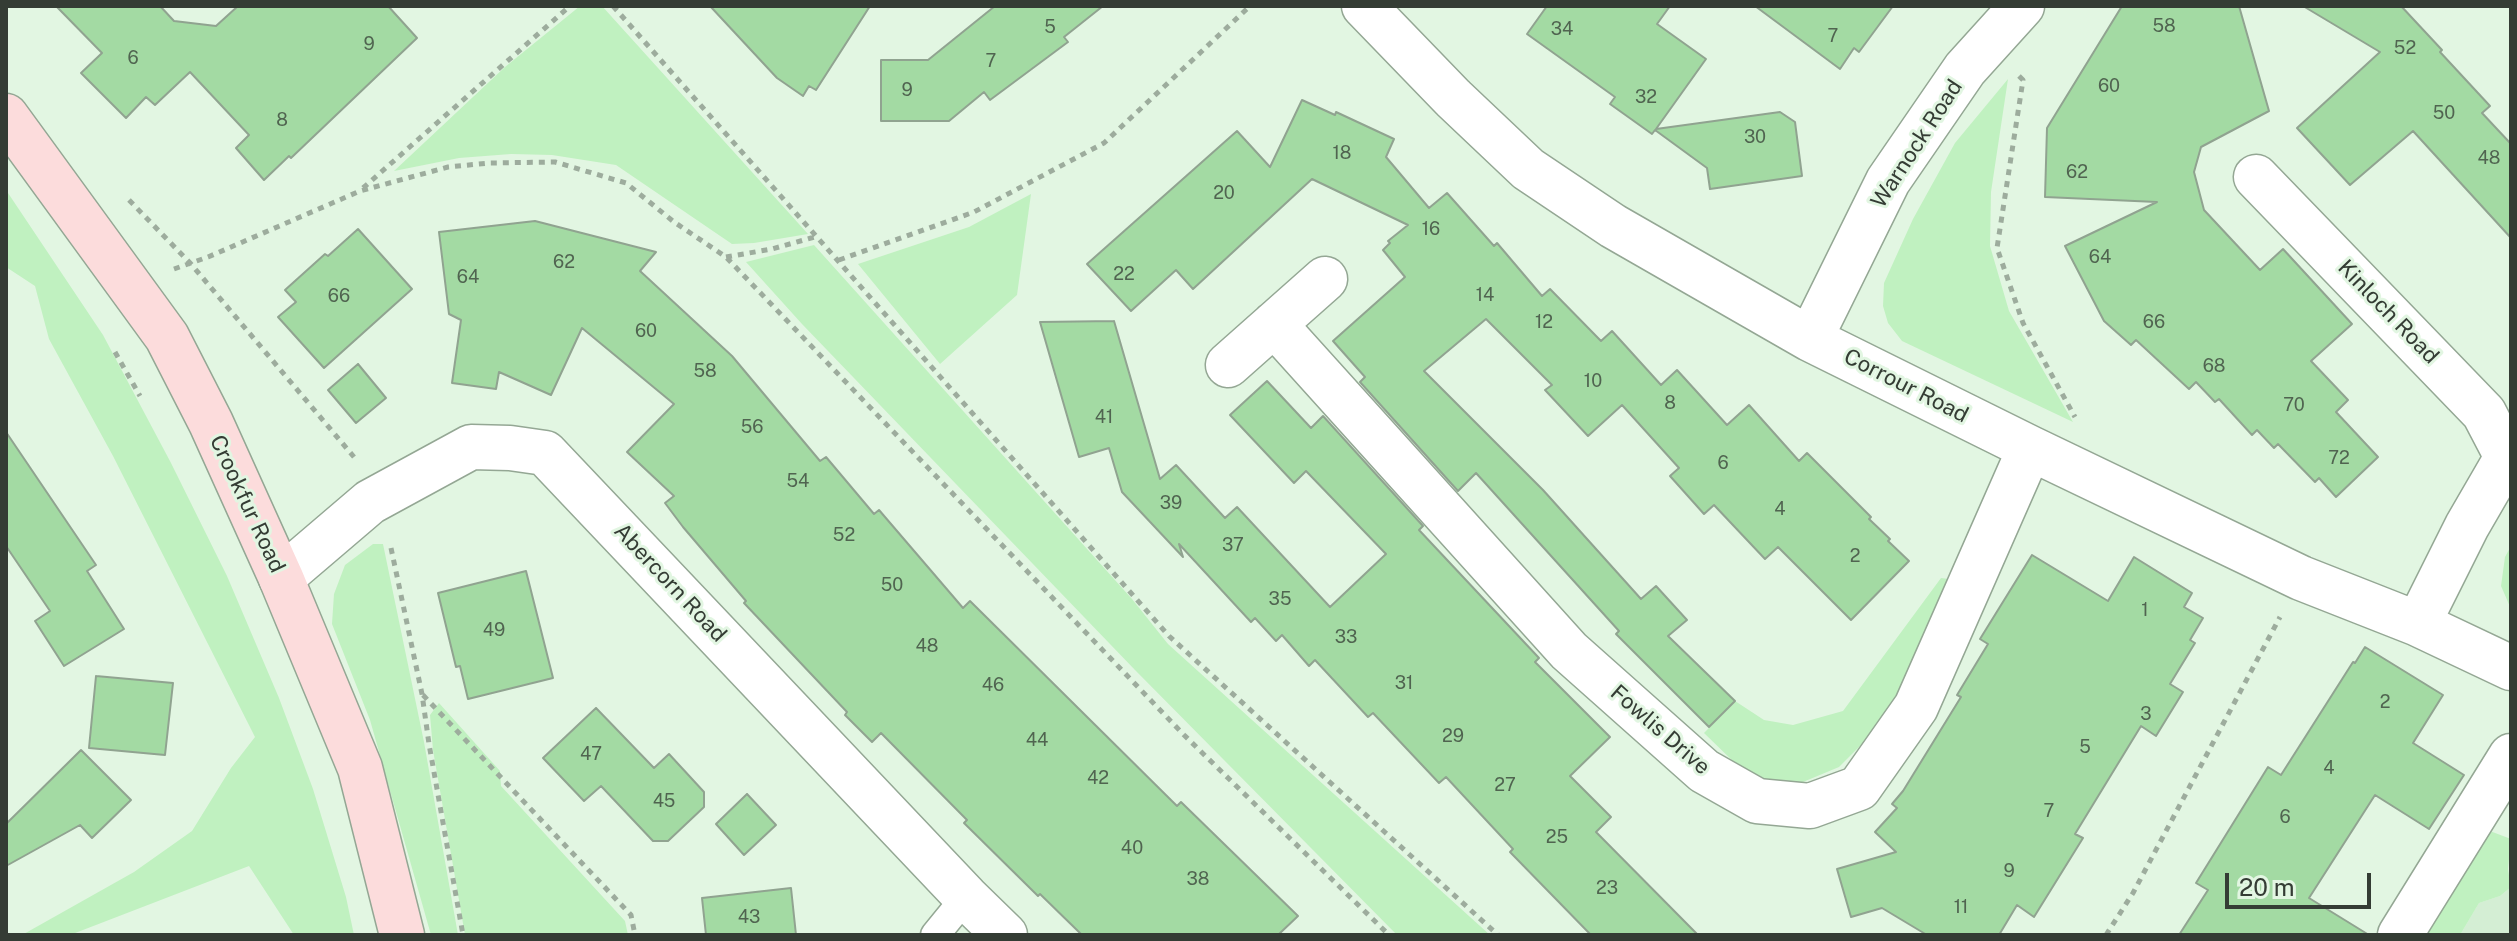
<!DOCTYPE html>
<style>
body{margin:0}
#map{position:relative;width:2517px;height:941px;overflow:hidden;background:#e2f6e2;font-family:"Public Sans",sans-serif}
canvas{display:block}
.frame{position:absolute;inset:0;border:8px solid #343c34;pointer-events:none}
.scale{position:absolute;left:2225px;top:873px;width:146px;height:36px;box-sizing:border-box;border:4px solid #343c34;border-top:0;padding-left:10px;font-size:24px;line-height:28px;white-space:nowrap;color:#343c34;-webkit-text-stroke:6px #e2f6e2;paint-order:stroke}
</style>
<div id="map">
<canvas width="2517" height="941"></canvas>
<div class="frame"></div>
<div class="scale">20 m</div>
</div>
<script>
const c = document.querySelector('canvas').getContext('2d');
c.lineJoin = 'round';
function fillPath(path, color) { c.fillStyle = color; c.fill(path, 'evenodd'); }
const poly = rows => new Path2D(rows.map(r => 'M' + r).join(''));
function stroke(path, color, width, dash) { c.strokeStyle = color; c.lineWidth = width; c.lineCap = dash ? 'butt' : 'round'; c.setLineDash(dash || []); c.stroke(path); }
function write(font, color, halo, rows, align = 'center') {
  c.font = font + ' "Public Sans",sans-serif'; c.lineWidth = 6; c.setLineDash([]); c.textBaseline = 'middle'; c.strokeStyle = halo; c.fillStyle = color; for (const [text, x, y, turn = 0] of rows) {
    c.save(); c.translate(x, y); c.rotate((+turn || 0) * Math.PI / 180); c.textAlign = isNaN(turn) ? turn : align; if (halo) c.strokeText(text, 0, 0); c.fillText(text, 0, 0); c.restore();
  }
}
const built = poly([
 [2511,887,2511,935,2460,935,2479,903,2500,896]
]);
const green = poly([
 [580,6,602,6,808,234,754,243,732,244,616,165,552,155,511,154,459,158,394,171,505,67],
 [2008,79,1991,192,1990,246,2009,311,2073,422,1902,341,1888,323,1883,306,1884,283,1913,219,1955,143],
 [6,190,103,335,171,463,227,576,279,698,313,789,346,897,354,935,294,935,249,866,70,935,22,935,134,872,192,831,231,768,255,737,113,456,49,339,35,286,6,267],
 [1031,194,1017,295,940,364,858,264,969,227],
 [814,245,1132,599,1168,644,1490,935,1397,935,1135,670,802,324,746,262],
 [373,544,383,544,424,742,458,935,431,935,370,720,332,624,334,594,345,565],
 [2511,546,2511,609,2501,586,2505,557],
 [1941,578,1956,580,1886,720,1839,767,1803,782,1772,782,1739,767,1704,733,1735,701,1764,720,1793,725,1843,711],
 [439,703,500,771,501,786,625,921,628,935,465,935,433,750,430,715],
 [2482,828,2511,839,2508,869,2511,887,2500,896,2479,903,2460,935,2420,935]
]);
const building = poly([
 [56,6,160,6,174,21,216,26,238,6,388,6,417,38,291,158,289,156,264,180,236,148,249,135,190,72,155,105,146,97,126,118,81,73,102,53,56,6],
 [710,6,870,6,816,90,809,86,803,96,777,78,710,6],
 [995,6,1103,6,1064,37,1068,42,990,100,984,92,949,121,881,121,881,60,928,60,995,6],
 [1547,6,1670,6,1657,24,1706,59,1656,129,1780,112,1795,122,1802,176,1710,189,1707,168,1655,130,1652,134,1610,104,1615,97,1527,34,1547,6],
 [1755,6,1893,6,1859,52,1854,48,1840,69,1755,6],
 [2122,6,2239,6,2269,111,2201,147,2194,172,2204,210,2260,270,2283,249,2352,324,2311,361,2348,400,2336,412,2378,457,2336,497,2319,478,2315,482,2278,444,2274,448,2257,430,2252,435,2219,399,2215,402,2196,382,2189,389,2136,340,2131,345,2104,321,2065,246,2157,202,2045,197,2047,128,2122,6],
 [2303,6,2401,6,2442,50,2440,52,2490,106,2482,113,2511,144,2511,238,2413,131,2350,185,2297,128,2380,52,2303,6],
 [1302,100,1335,115,1336,112,1394,139,1386,157,1429,208,1447,193,1494,246,1497,243,1542,296,1550,289,1601,341,1612,331,1661,385,1677,370,1727,425,1749,405,1799,461,1807,453,1871,517,1869,519,1890,539,1888,541,1909,561,1851,620,1778,547,1765,559,1714,505,1704,514,1670,476,1679,468,1622,405,1588,436,1545,390,1552,385,1486,319,1424,371,1543,490,1641,599,1656,586,1687,620,1668,636,1735,701,1709,727,1616,634,1619,631,1476,473,1458,491,1360,382,1365,377,1333,341,1405,277,1383,250,1390,243,1388,241,1408,225,1312,179,1193,289,1176,270,1131,311,1087,264,1237,131,1270,167,1302,100],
 [535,221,656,252,640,271,732,356,820,461,826,457,874,514,879,510,963,608,970,601,1177,806,1181,802,1298,916,1278,935,1082,935,1040,894,1038,896,964,823,967,820,881,733,872,742,845,715,847,712,744,603,746,601,683,527,665,503,674,496,627,452,674,404,582,328,551,395,499,372,496,389,452,383,461,320,449,314,439,232,535,221],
 [358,229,412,289,324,368,278,317,296,302,285,290,325,254,328,256,358,229],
 [1114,321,1160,479,1176,465,1225,518,1237,507,1330,607,1386,554,1306,471,1294,483,1230,415,1267,381,1311,428,1323,416,1423,526,1419,530,1539,658,1535,662,1610,737,1570,776,1611,817,1596,832,1698,935,1591,935,1510,852,1513,849,1446,777,1439,783,1373,713,1368,717,1315,660,1309,666,1282,635,1276,641,1255,618,1251,622,1179,544,1183,557,1122,492,1109,448,1079,457,1040,322,1114,321],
 [358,364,386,398,356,423,328,390,358,364],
 [6,432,96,565,87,571,124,629,64,666,35,621,50,611,6,546,6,432],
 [2032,555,2108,601,2134,557,2192,593,2184,607,2203,618,2190,640,2195,643,2170,684,2183,692,2156,736,2141,726,2075,834,2083,838,2034,917,2017,905,1999,935,1927,935,1882,908,1851,917,1837,869,1896,852,1875,832,1897,808,1892,804,1903,791,1961,697,1957,695,1988,644,1980,639,2032,555],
 [526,571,553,678,468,699,460,666,456,667,438,593,526,571],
 [2365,647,2443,695,2413,743,2464,775,2429,829,2375,795,2309,898,2369,935,2179,935,2208,890,2196,883,2268,767,2281,775,2353,662,2355,663,2365,647],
 [96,676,173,683,165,755,89,748,96,676],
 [596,708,654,768,669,754,704,792,704,807,668,841,653,841,601,786,584,801,543,758,596,708],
 [81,750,131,800,92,838,80,825,6,866,6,824,81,750],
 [747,794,776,825,744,855,716,824,747,794],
 [791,888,796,935,706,935,702,898,791,888]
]);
const path = poly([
 [613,6,1169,636,1498,935],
 [2019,76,2023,80,1997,248,2023,323,2075,417],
 [363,188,570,6],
 [129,200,191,264,354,457],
 [726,257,772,249,818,236],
 [839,260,974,212,1104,143,1250,6],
 [174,269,208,257,360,191,448,167,489,163,555,162,626,183,674,222,726,257,1184,735,1389,935],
 [115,352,140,396],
 [391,548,422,694,429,744,463,935],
 [423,695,631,915,635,935],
 [2106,935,2133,893,2280,617]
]);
const lane = poly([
 [935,935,966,897]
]);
const street = poly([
 [1364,6,1453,98,1528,169,1613,226,1810,339,2030,448,2301,578,2418,624,2511,668],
 [2256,177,2484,413,2507,457],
 [1274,324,1569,651,1704,771,1757,801,1810,806,1859,788,1916,707,2030,448],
 [1810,339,1888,181,1965,69,2022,6],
 [1228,365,1325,279],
 [281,578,370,502,471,447,510,448,545,453,966,897,1005,935],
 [2418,624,2467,526,2507,457,2511,455],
 [2400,935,2511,756]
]);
const secondary = poly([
 [6,116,167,337,211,423,281,578,360,768,402,935]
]);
const numberNames = [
 ["58",2164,26],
 ["5",1050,27],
 ["34",1562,29],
 ["7",1833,36],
 ["9",369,44],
 ["52",2405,48],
 ["6",133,58],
 ["7",991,61],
 ["60",2109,86],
 ["9",907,90],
 ["32",1646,97],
 ["50",2444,113],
 ["8",282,120],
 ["30",1755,137],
 ["18",1342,153],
 ["48",2489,158],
 ["62",2077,172],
 ["20",1224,193],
 ["16",1431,229],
 ["64",2100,257],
 ["62",564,262],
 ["22",1124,274],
 ["64",468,277],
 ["14",1485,295],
 ["66",339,296],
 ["12",1544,322],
 ["66",2154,322],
 ["60",646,331],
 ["68",2214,366],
 ["58",705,371],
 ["10",1593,381],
 ["8",1670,403],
 ["70",2294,405],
 ["41",1104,417],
 ["56",752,427],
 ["72",2339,458],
 ["6",1723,463],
 ["54",798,481],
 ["39",1171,503],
 ["4",1780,509],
 ["52",844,535],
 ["37",1233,545],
 ["2",1855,556],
 ["50",892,585],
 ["35",1280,599],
 ["1",2145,610],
 ["49",494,630],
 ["33",1346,637],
 ["48",927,646],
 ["31",1404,683],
 ["46",993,685],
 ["2",2385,702],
 ["3",2146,714],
 ["29",1453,736],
 ["44",1037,740],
 ["5",2085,747],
 ["47",591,754],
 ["4",2329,768],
 ["42",1098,778],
 ["27",1505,785],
 ["45",664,801],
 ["7",2049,811],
 ["6",2285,817],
 ["25",1557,837],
 ["40",1132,848],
 ["9",2009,871],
 ["38",1198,879],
 ["23",1607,888],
 ["11",1961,907],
 ["43",749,917]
];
const streetNames = [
 ["Warnock Road",1917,144,-57],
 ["Kinloch Road",2388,312,46],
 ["Corrour Road",1906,386,27],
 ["Crookfur Road",247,504,65],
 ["Abercorn Road",670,583,47],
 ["Fowlis Drive",1660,730,41]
];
fillPath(built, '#d4eed4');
fillPath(green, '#c0f1c0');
fillPath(building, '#a3daa3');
stroke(building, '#90a390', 2);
stroke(lane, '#94a794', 31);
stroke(street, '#94a794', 47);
stroke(secondary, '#94a794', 47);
stroke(path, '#9dac9d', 5, [6, 6]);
stroke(lane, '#fff', 28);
stroke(street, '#fff', 44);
stroke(secondary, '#fcdcdc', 44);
write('18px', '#506450', null, numberNames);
write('22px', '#343c34', '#e2f6e2', streetNames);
</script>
